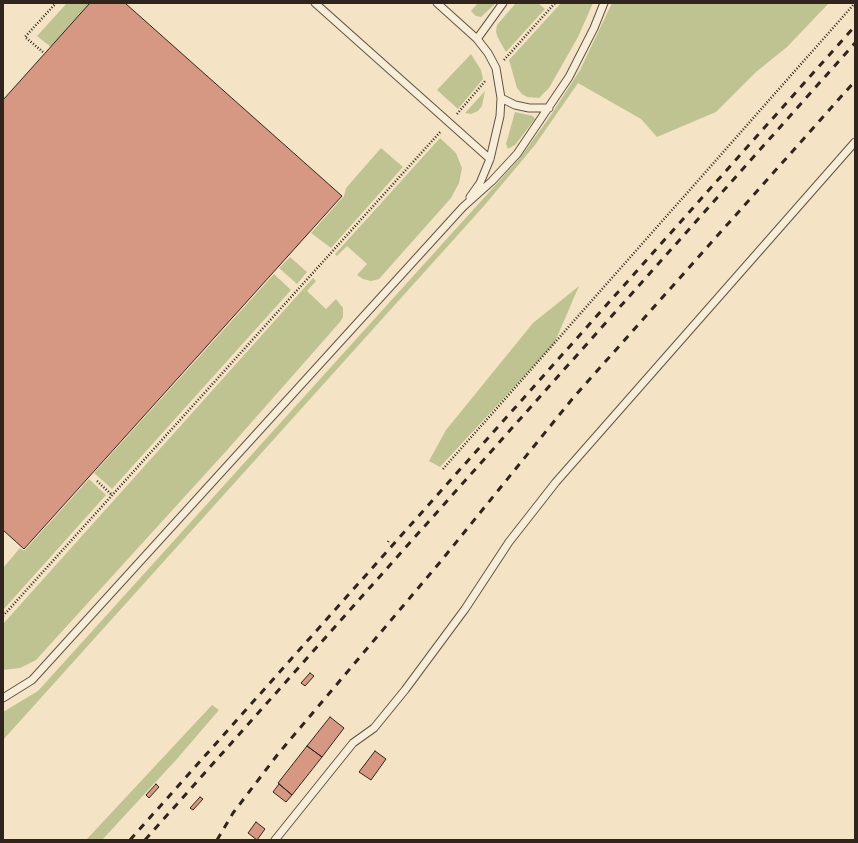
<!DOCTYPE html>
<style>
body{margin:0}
#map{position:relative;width:858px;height:843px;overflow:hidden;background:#f4e4c5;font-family:Cardo,serif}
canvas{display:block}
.frame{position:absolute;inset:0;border:4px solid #30251c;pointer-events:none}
</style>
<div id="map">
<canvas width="858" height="843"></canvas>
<div class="frame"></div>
</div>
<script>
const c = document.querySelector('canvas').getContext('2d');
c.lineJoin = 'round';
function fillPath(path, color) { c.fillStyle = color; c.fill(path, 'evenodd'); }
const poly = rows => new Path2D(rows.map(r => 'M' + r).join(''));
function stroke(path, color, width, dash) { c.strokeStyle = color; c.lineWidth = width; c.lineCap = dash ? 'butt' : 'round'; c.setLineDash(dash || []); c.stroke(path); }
const green = poly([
 [67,3,90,3,51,47,37,36],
 [478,3,496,3,481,17,476,16,471,11],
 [516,3,538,3,545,9,506,52,498,38,496,32,497,25],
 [561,3,593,3,578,37,549,88,539,98,527,97,522,94,517,88,509,60],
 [612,3,829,3,787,47,756,72,716,112,657,137,641,119,578,83,535,145,483,207,3,740,3,712,38,691,519,159,549,118,580,70],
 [471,54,481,70,483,79,458,109,437,90],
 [485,91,482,106,478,111,471,114,465,113],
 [515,112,533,116,535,119,515,145,508,149,506,144],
 [440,138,456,153,462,168,459,183,451,198,379,279,371,281,363,279,357,275,367,264,347,246,337,256,335,254],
 [381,148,403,167,331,248,311,233,344,196,346,188],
 [290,257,307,272,297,284,279,268],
 [274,274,291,290,112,489,94,473],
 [313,278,316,281,307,291,326,309,336,299,343,308,343,317,340,322,228,449,36,660,20,668,3,670,3,624],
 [579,286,554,344,440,467,429,461,446,430,533,323],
 [89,479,106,495,3,610,3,568,20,548,24,551],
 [212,705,219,710,176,760,102,840,86,840]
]);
const building = poly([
 [90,3,125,3,342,196,24,549,3,530,3,100,90,3],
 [310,673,314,676,305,686,301,683,310,673],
 [330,717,344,728,322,757,307,746,330,717],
 [307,746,322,757,292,795,278,783,307,746],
 [375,751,386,759,371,780,359,772,375,751],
 [156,784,159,787,149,798,146,795,156,784],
 [279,784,292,795,286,802,273,792,279,784],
 [200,797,203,799,193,810,190,808,200,797],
 [256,822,265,829,257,840,248,833,256,822]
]);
const path = poly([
 [43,52,25,37,56,3],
 [504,60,555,3],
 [457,114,486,80],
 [443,469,855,3],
 [97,481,112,495],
 [388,542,389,540],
 [3,616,441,131]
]);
const lane = poly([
 [315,3,490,159],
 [437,3,477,39,488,53,496,68,501,98,500,116,490,159,480,183,470,197],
 [477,39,503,3],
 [501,98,515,105,529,108,549,108],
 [3,698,32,680,463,207,492,181,517,154,569,77,594,28,604,3],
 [275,840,353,743,374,728,405,690,465,609,509,542,556,482,855,142]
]);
const rail = poly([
 [130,840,855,26],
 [145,840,855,43],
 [217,840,233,813,278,754,441,561,573,398,855,81]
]);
fillPath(green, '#bfc392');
fillPath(building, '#d69783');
stroke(building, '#30251c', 1);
stroke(lane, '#615546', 9);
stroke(path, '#30251c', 2.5, [1, 2]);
stroke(lane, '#f8edd9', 7);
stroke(rail, '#30251c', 3, [7, 7]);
</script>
